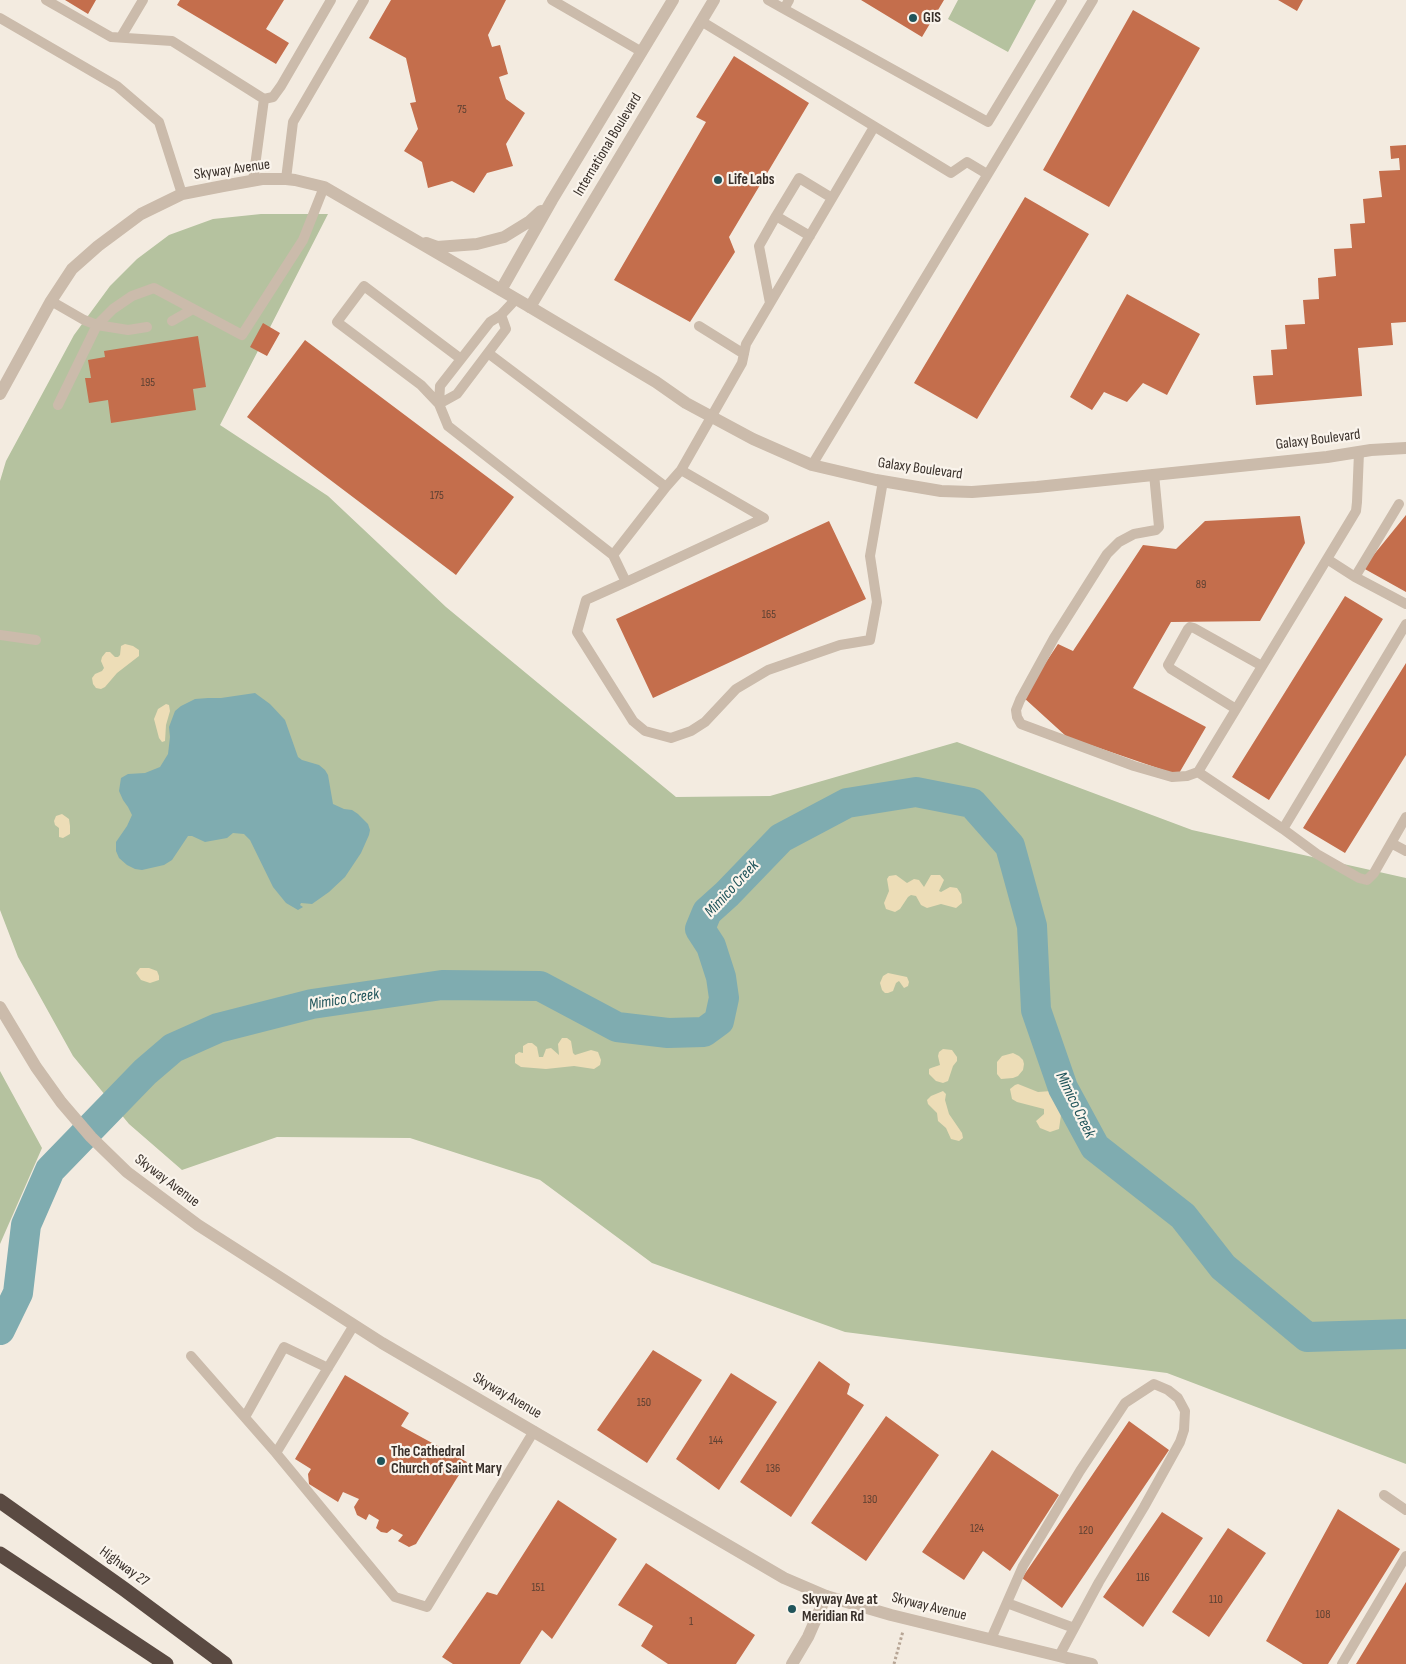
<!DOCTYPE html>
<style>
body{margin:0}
canvas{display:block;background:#f3ebe0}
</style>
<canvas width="1406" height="1664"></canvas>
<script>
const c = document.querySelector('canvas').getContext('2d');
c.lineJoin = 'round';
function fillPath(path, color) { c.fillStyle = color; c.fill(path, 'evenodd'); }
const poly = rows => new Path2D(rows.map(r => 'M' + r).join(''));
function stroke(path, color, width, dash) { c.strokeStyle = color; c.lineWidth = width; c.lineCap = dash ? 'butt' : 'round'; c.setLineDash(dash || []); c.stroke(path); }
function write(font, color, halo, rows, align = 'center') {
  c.font = font + ' "Sofia Sans Condensed",sans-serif'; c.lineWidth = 4.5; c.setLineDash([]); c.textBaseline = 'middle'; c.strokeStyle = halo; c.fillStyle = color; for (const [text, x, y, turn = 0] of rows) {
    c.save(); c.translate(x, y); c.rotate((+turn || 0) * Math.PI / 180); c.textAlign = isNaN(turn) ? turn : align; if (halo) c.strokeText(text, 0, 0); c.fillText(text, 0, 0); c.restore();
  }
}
const green = poly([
 [958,0,1036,0,1008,52,948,19],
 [261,214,328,214,220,425,328,496,446,607,676,797,770,796,957,742,1192,830,1406,878,1406,1464,1167,1373,845,1332,652,1263,540,1180,410,1138,277,1137,182,1170,129,1124,73,1056,18,957,0,910,0,481,6,461,74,335,110,286,137,259,169,235,213,219],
 [0,1071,42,1148,0,1244]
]);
const sand = poly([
 [125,644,133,646,139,650,139,656,117,673,105,687,101,689,96,688,93,684,92,678,95,674,102,671,104,668,101,661,102,657,106,652,110,652,115,657,118,657,120,655,121,646],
 [166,704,169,705,170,711,166,725,165,741,162,742,159,738,154,719,158,709],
 [62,814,69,819,70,826,70,834,63,838,59,837,59,828,55,825,54,821,56,816],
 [896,875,907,883,914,879,919,880,924,887,931,875,940,875,944,880,939,891,941,892,950,887,957,888,961,894,962,903,956,908,941,904,927,908,921,905,916,896,911,895,908,897,900,909,895,912,886,909,884,903,889,891,887,879,889,876],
 [140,968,149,968,157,971,159,976,159,980,150,983,141,980,136,973],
 [888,973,907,977,909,982,908,986,904,988,899,981,896,983,893,991,888,993,885,993,882,990,880,983,883,976],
 [562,1038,567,1038,571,1041,573,1053,575,1055,591,1050,598,1052,601,1060,600,1065,594,1069,574,1066,546,1069,521,1067,515,1063,515,1055,519,1052,523,1053,523,1046,528,1043,532,1043,537,1047,539,1057,543,1057,546,1049,551,1048,559,1055,558,1044],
 [943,1049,952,1050,957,1057,957,1061,953,1066,948,1081,943,1083,936,1081,929,1074,929,1069,931,1068,940,1065,938,1056,939,1052],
 [1013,1053,1019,1056,1023,1060,1024,1064,1023,1070,1018,1076,1013,1078,1001,1079,997,1074,997,1062,1002,1056],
 [1018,1084,1038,1092,1051,1091,1056,1094,1059,1099,1061,1115,1059,1129,1050,1132,1040,1128,1036,1121,1044,1114,1044,1109,1017,1102,1012,1099,1010,1089,1015,1085],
 [943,1091,946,1094,945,1100,949,1114,962,1133,963,1138,959,1141,951,1139,946,1128,938,1121,937,1113,928,1104,927,1100,931,1096]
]);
const water = poly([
 [255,693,270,704,285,720,298,757,302,760,319,765,325,770,328,775,333,804,344,809,352,810,358,814,368,824,370,830,369,835,361,853,345,877,329,892,312,904,301,903,300,905,303,907,298,910,286,903,273,887,250,840,244,834,233,833,227,838,205,842,192,836,188,836,172,860,164,865,142,870,135,869,127,865,119,858,116,851,116,842,127,826,132,815,128,807,123,800,119,791,121,778,128,774,145,773,160,767,168,754,170,737,169,727,175,711,181,706,195,699,208,698,221,698]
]);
const river = poly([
 [0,1330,18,1293,26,1225,50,1170,145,1072,173,1048,218,1028,312,1004,442,985,540,986,617,1027,668,1033,704,1032,719,1021,724,998,721,977,711,946,700,929,707,912,727,894,781,838,847,803,916,792,972,803,1010,846,1032,926,1036,1010,1063,1088,1095,1147,1183,1216,1223,1267,1307,1337,1406,1334]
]);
const building = poly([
 [65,0,96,0,88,14],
 [180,0,284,0,266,29,289,43,276,64,177,5],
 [391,0,506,0,488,35,492,47,500,45,508,74,499,77,506,99,525,113,506,144,513,166,487,173,474,193,452,181,428,188,422,162,404,151,418,129,410,103,416,102,406,58,369,38],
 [861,0,944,0,922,37],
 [1278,0,1303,0,1297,11],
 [1133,10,1200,48,1109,207,1043,170],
 [734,56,809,103,729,237,735,252,690,322,614,280,706,122,696,117],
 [1406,145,1406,322,1391,323,1393,345,1358,348,1362,396,1256,405,1253,376,1273,375,1271,350,1287,349,1285,325,1305,324,1303,300,1319,299,1318,278,1336,276,1334,249,1352,248,1350,224,1365,223,1363,199,1382,197,1379,171,1400,170,1399,158,1391,159,1390,146],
 [1025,197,1089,234,977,419,914,383],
 [1127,294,1200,334,1167,395,1143,383,1127,402,1104,392,1092,410,1070,397],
 [263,323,280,333,267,356,250,347],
 [198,336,206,387,193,389,196,410,111,423,108,400,89,403,85,378,91,378,88,360,105,357,104,351],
 [305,340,514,497,456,575,247,417],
 [1406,515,1406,592,1363,568],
 [1300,516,1305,543,1260,621,1171,622,1133,688,1206,727,1178,775,1067,737,1023,697,1058,644,1073,651,1143,545,1176,549,1205,521],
 [829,521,866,599,653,698,616,619],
 [1345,596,1383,619,1269,800,1232,777],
 [1406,663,1406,755,1345,853,1303,828],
 [653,1350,702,1380,647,1463,597,1430],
 [819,1361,850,1384,847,1394,864,1405,791,1517,740,1482],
 [731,1373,777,1402,719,1490,676,1459],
 [345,1375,409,1413,401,1426,467,1462,416,1544,409,1547,398,1541,403,1535,392,1529,387,1533,381,1532,376,1528,379,1520,369,1514,366,1520,357,1515,354,1507,359,1499,343,1492,338,1502,309,1484,308,1474,311,1469,295,1459],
 [886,1416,939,1455,866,1561,811,1523],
 [1129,1421,1169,1450,1062,1608,1022,1578],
 [992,1450,1059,1495,1010,1571,983,1551,964,1580,922,1552],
 [558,1500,617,1539,552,1639,542,1630,520,1664,453,1664,442,1657,487,1592,497,1595],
 [1338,1509,1400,1549,1328,1664,1303,1664,1266,1641],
 [1162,1512,1203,1538,1143,1627,1103,1597],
 [1228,1528,1266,1553,1209,1637,1172,1612],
 [646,1563,755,1635,736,1664,668,1664,641,1646,653,1626,618,1605],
 [1406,1582,1406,1664,1356,1664]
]);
const path = poly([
 [894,1664,903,1631]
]);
const service = poly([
 [46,0,111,37,172,41,264,99,273,97,281,86,331,0],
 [552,0,642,52],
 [768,0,784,9],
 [789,0,784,9,988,122,1062,0],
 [0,18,117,86,159,122,182,194],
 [701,21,951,173,967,162,987,174],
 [121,37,143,0],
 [286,179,293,122,364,0],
 [253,181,264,99],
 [776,216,799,178,832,198],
 [51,301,84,320,97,325,58,405],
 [770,303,759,246,776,216,810,236],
 [501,315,506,329,457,394,439,404,440,386,490,322,501,315,516,299],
 [172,321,193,309],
 [699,326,744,354],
 [147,327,128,330,97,325,113,309,132,296,154,288,242,335,303,240,324,187],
 [488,353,666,487,681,470,742,363,746,344,874,127],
 [461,359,364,286,337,322,421,385,439,404,448,426,613,555,626,582,586,600,577,632,633,721,645,731,671,738,691,731,705,722,736,689,768,670,840,645,870,640,877,602,870,556,883,481],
 [1359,452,1357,502,1356,511,1350,521,1198,772,1283,829,1317,854,1359,878,1367,880,1374,873,1406,817],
 [812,465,1093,0],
 [1154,474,1159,527,1156,530,1134,534,1119,542,1107,554,1054,638,1020,700,1016,710,1017,717,1021,724,1134,766,1172,777,1187,776,1198,772],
 [613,555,666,487],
 [1327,559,1355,577,1406,604],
 [1355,577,1399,504],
 [626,582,764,518,681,470],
 [0,635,36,640],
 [1236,709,1171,669,1168,665,1188,629,1190,627,1194,628,1262,666],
 [1283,829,1406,624],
 [1391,843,1406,851],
 [354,1325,276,1453,395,1597,427,1607,534,1431],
 [191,1356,276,1453],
 [245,1417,284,1347,328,1368],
 [1384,1495,1406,1510],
 [1007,1603,1074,1628],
 [991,1639,1023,1566,1080,1471,1125,1403,1154,1384,1168,1390,1178,1398,1185,1411,1184,1430,1180,1442,1144,1507,1099,1582,1059,1656],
 [1342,1664,1406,1556]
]);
const minor = poly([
 [530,307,656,382,686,403,753,439,812,465,876,480,941,491,972,492,1037,487,1327,457,1371,450,1406,448],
 [792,1664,808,1637,826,1596]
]);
const tertiary = poly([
 [426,243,437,247,477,244,504,237,530,221,541,211],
 [501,290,552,200,673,0],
 [0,394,51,301,72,269,98,246,141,214,182,194,223,186,262,179,286,179,295,180,324,187,530,307,714,0],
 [0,1007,36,1067,61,1102,91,1137,127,1172,198,1225,382,1343,784,1578,826,1596,891,1615,1092,1664]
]);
const motorway = poly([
 [0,1501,124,1589,225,1664],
 [0,1554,166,1664]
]);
const markers = [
 [913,18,5,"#20545a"],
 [718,180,5,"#20545a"],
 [381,1461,5,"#20545a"],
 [792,1609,5,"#20545a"]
];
const numberNames = [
 ["75",462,110],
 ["195",148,383],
 ["175",437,496],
 ["89",1201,585],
 ["165",769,615],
 ["150",644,1403],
 ["144",716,1441],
 ["136",773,1469],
 ["130",870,1500],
 ["124",977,1529],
 ["120",1086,1531],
 ["116",1143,1578],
 ["151",538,1588],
 ["110",1216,1600],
 ["108",1323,1615],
 ["1",691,1622]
];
const poiNames = [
 ["GIS",923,18],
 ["Life Labs",728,180],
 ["The Cathedral",391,1452],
 ["Church of Saint Mary",391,1469],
 ["Skyway Ave at",802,1600],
 ["Meridian Rd",802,1617]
];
const streetNames = [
 ["International Boulevard",608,145,-59],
 ["Skyway Avenue",232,170,-8],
 ["Galaxy Boulevard",1318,440,-7],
 ["Galaxy Boulevard",920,469,8],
 ["Skyway Avenue",167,1181,37],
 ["Skyway Avenue",507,1396,30],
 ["Highway 27",124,1567,36],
 ["Skyway Avenue",929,1607,14]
];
const waterNames = [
 ["Mimico Creek",732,889,-47],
 ["Mimico Creek",344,1000,-9],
 ["Mimico Creek",1075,1105,64]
];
fillPath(green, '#b5c29f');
fillPath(sand, '#edddb7');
fillPath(water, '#7facb0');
stroke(river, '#7facb0', 30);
fillPath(building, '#c46e4c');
stroke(path, '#b7a595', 3, [2.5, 2.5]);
stroke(service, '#cbbbab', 10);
stroke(minor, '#cbbbab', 12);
stroke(tertiary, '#cbbbab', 12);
stroke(motorway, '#5a4a42', 15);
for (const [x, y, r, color] of markers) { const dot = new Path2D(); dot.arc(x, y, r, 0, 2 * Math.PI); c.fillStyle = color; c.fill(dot); stroke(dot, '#faf4ec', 2); }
write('12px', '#5c4032', null, numberNames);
write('bold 15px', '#39302a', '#faf4ec', poiNames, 'left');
write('15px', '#39302a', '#faf4ec', streetNames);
write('italic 16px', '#20545a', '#faf4ec', waterNames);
</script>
